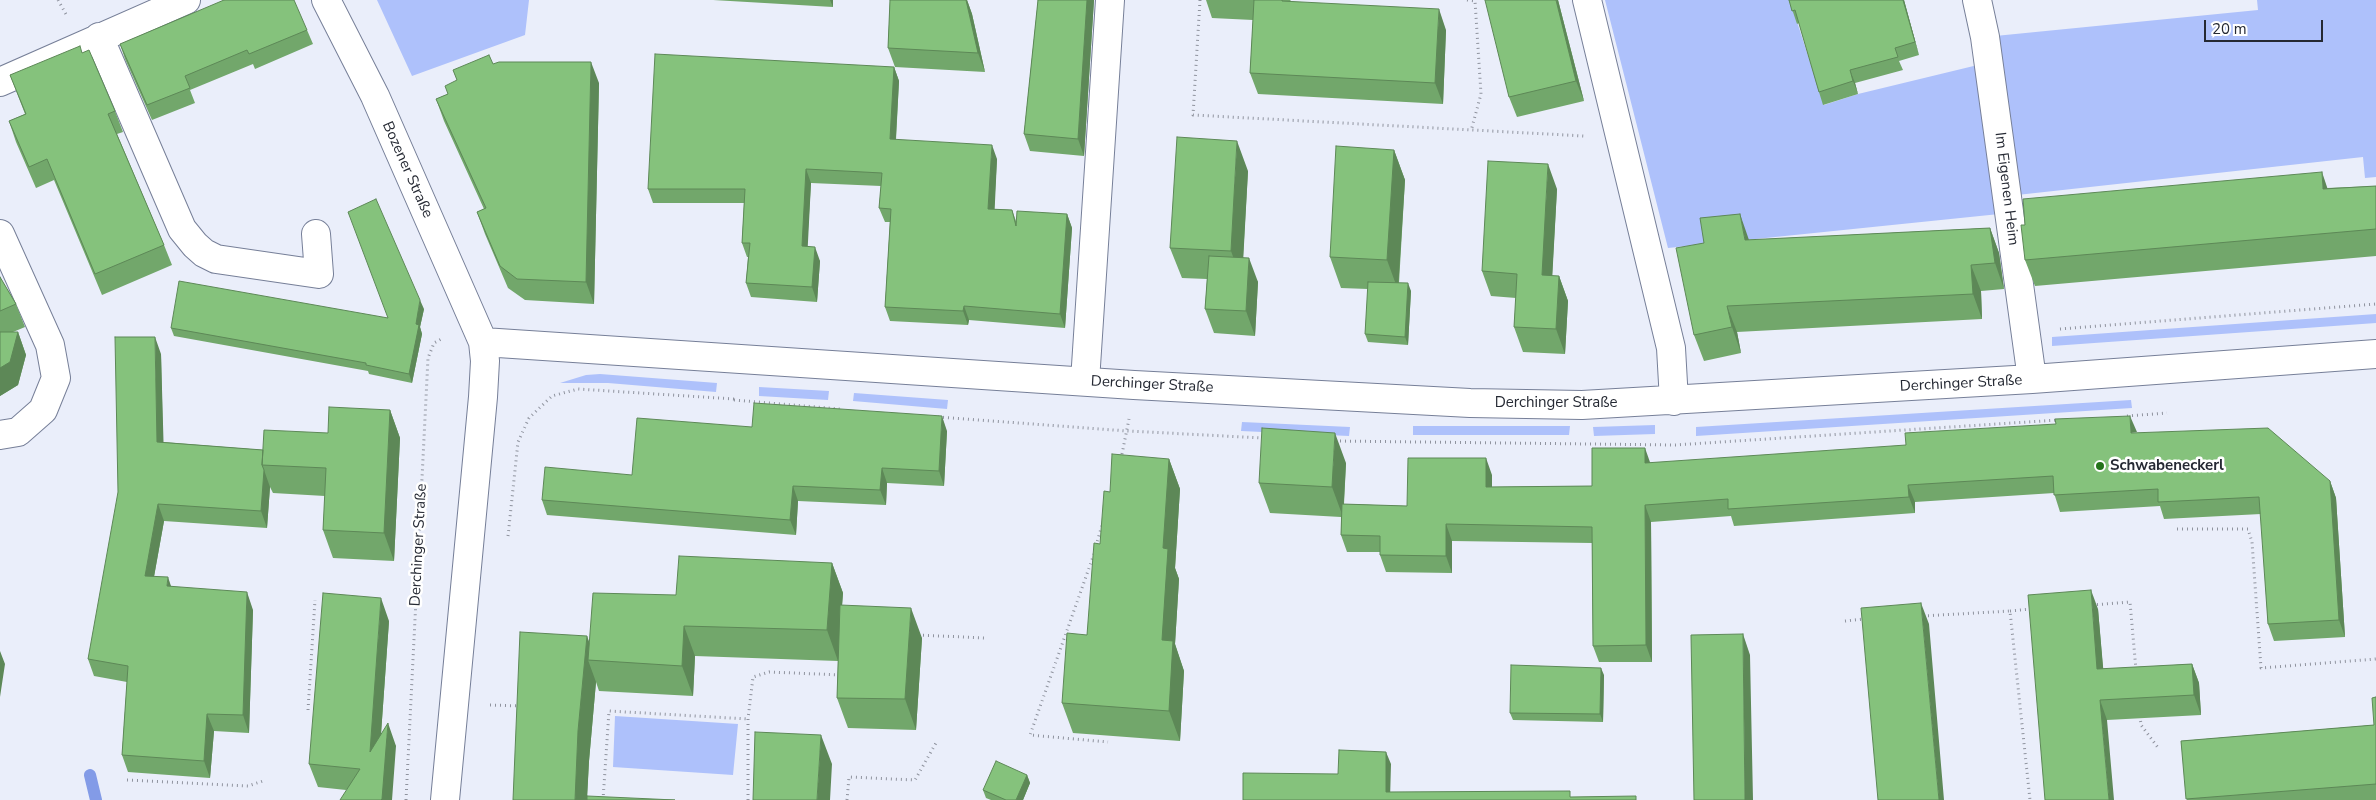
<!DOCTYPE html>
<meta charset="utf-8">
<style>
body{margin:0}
#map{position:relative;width:2376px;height:800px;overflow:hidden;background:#eaeefa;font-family:"Nunito Sans",sans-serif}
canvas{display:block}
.scale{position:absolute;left:2204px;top:20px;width:119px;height:22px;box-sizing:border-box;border:2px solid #252933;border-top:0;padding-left:6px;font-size:15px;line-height:18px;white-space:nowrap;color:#252933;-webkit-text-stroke:4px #fff;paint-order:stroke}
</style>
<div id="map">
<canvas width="2376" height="800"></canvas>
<div class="scale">20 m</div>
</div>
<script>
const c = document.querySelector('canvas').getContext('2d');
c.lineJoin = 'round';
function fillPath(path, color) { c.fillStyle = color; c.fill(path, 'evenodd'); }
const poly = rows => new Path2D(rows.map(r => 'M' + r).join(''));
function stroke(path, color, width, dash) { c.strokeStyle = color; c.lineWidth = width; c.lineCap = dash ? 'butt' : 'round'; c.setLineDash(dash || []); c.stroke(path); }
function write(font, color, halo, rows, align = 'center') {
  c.font = font + ' "Nunito Sans",sans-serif'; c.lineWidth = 5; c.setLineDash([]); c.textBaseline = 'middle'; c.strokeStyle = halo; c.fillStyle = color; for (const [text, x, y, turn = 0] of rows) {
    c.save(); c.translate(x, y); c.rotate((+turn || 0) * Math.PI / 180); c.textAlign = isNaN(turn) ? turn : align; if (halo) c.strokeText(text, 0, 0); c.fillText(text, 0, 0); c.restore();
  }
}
const green = poly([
 [377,0,529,0,525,35,412,76],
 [1605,0,1790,0,1824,105,1858,94,1986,63,1985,37,2258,10,2257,0,2376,0,2376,177,2365,178,2363,157,2008,196,2009,213,1668,248],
 [2376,314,2376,323,2052,346,2052,337],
 [600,374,717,383,716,392,608,383,560,383,586,375],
 [759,387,829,391,828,400,759,396],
 [854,393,948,400,947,409,853,401],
 [2131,400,2132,408,1696,436,1696,427],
 [1242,422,1350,427,1349,436,1241,431],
 [1655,425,1655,434,1594,436,1593,427],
 [1413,426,1570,426,1569,435,1413,435],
 [615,716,738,724,733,775,613,767]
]);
const stream = poly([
 [90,775,96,800]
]);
const path = poly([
 [58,0,67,16],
 [1200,0,1193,115,1584,136],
 [1467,0,1475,1,1481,94,1471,131],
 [2060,329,2376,304],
 [734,400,840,409],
 [2127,416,2167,413],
 [938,417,1127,431,1264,438],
 [1335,441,1675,445,2058,420],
 [1121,459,1129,419],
 [2177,529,2248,529,2252,542,2261,668,2376,659],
 [508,536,518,442,529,418,552,396,578,389,734,399],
 [1096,546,1102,525],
 [1094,554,1030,735,1108,742],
 [2092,605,2130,602,2136,670],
 [2010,611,2031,609],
 [1923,616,2010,611,2030,800],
 [1845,621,1864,619],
 [918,635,985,638],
 [490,705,521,706],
 [308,710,315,600],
 [2140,716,2141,725,2159,749],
 [127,780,248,786,263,781],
 [406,800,428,358,434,343,443,338],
 [603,800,609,711,748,719],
 [748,800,748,719,753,677,769,672,841,675],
 [847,800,849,777,915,780,936,743]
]);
const minor = poly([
 [326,0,375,96,483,342,485,361,483,397,445,800],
 [1587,0,1671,348,1674,401],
 [1977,0,1985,37,2032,379],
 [99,37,182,229,195,245,204,253,216,259,319,274,316,234],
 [0,82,186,0],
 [0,234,50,345,56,378,43,410,18,432,0,435],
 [483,342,1134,385,1470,403,1582,405,2032,379,2376,354],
 [1085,381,1110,0]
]);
const wall = poly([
 [713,0,833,0,833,7],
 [890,0,967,0,972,14,985,72,895,67,888,48],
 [1038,0,1094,0,1084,156,1030,151,1024,134],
 [1206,0,1291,0,1290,1,1446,30,1443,104,1258,94,1250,73,1253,20,1212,18],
 [1558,0,1584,101,1517,117,1509,97],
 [1789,0,1904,0,1919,55,1899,61,1903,70,1855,83,1858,94,1823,105,1819,92,1799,23,1797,24],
 [307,30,313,44,255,69,253,64,190,90,195,103,152,120,125,59,120,44],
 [82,53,115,111,123,132,117,134,164,245,172,265,102,295,54,180,36,188,16,142,9,121,25,114,10,75],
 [493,64,599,83,594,304,525,300,508,288,485,234,477,212,484,209,444,121,436,99,448,94,457,80,453,70],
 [894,67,899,81,896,140,997,159,994,209,1012,210,1016,221,1067,214,1072,228,1065,328,969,320,968,325,890,321,885,307,890,222,885,222,879,208,881,186,811,183,807,247,820,261,817,302,751,297,746,283,748,257,747,257,742,243,744,203,653,203,648,189],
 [1394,150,1405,180,1399,283,1411,291,1408,345,1368,342,1365,334,1368,289,1341,288,1330,257],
 [1248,171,1243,257,1258,282,1255,336,1214,333,1205,309,1207,279,1182,278,1170,248],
 [2376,186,2376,256,2035,286,2025,260,2025,225,2327,188],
 [1557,189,1552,276,1559,276,1568,301,1565,354,1523,352,1514,327,1516,298,1491,296,1482,271],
 [1990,228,1999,253,2004,289,1981,291,1982,319,1737,332,1741,353,1704,361,1694,335,1749,240],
 [0,277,16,304,25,327,13,332,18,332,26,355,18,385,0,396],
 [424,309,420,327,422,334,412,383,369,374,368,371,174,336,171,328,388,318],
 [161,354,163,442,263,450,328,433,390,410,400,438,394,561,333,558,323,530,325,496,273,493,270,487,267,528,164,521,154,577,171,586,253,610,249,733,214,731,210,778,128,772,122,755,127,682,94,676,88,659],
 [752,427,947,431,944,486,887,483,886,505,798,501,796,535,547,515,542,500,632,475],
 [2137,433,2330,481,2336,498,2345,637,2274,641,2268,624,2261,514,2164,519,2160,506,2060,512,2054,493,1915,502,1915,513,1734,526,1731,516,1651,522,1652,662,1599,662,1593,646,1592,543,1452,541,1452,573,1386,572,1380,555,1380,552,1347,552,1341,535,1341,517,1270,513,1259,483,1346,463,1344,504,1407,506,1492,475,1492,487,1592,486,1650,463],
 [1169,459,1180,489,1175,568,1179,579,1175,644,1184,671,1180,741,1073,733,1062,703,1087,635,1110,492],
 [832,563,843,593,842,605,922,638,916,730,848,728,837,698,838,661,695,656,693,696,599,691,596,682,589,761,587,796,513,800,587,636,589,643,676,595],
 [2098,609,2103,669,2192,664,2199,683,2201,715,2107,720,2045,800],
 [389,621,381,734,396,746,346,790,318,787,309,764],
 [1604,675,1603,722,1513,720,1510,713],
 [2376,697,2376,800,2187,800,2181,741,2374,725],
 [1027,775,1030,783,1023,800,991,800,986,798,983,790]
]);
const shadedWall = poly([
 [830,0,833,0,833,7],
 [966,0,967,0,972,14,985,72,978,53],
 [1087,0,1094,0,1084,156,1078,139],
 [1556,0,1558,0,1584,101,1576,81],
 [1903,0,1904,0,1919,55,1915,42],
 [1439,9,1446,30,1443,104,1435,83],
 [591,62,599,83,594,304,586,282],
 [894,67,899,81,895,153,890,139],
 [1850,70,1855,83,1858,94,1853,81],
 [1237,141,1248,171,1242,281,1231,251],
 [992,145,997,159,994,223,988,209],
 [1394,150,1405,180,1398,290,1387,260],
 [1548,164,1557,189,1551,300,1542,275],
 [806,169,811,183,807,261,802,246],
 [2322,172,2331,199,2323,189],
 [1067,214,1072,228,1065,328,1060,314],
 [1740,214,1749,240,1755,266,1745,240],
 [1990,228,1999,253,2004,289,1995,263],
 [815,247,820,261,817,302,812,287],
 [1249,258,1258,282,1255,336,1246,311],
 [1971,265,1981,291,1982,319,1973,294],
 [1559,276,1568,301,1565,354,1556,329],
 [1408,283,1411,291,1408,345,1405,337],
 [420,300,424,309,420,327,422,334,412,383,409,374,416,324],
 [964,306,969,320,968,325,963,311],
 [1727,306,1737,332,1741,353,1732,327],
 [18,332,26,355,18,385,0,396,0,368],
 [155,337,161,354,164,459,157,442],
 [390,410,400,438,394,561,384,533],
 [942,416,947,431,944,486,939,471],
 [2130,416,2137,432,2131,433],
 [1335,433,1346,463,1343,517,1332,487],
 [1645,448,1651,465,1645,463],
 [1486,458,1492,475,1492,504,1486,487],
 [1169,459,1180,489,1175,568,1179,579,1175,644,1184,671,1180,741,1169,711,1162,640,1163,548],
 [882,468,887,483,886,505,880,490],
 [264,470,270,487,267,528,261,511],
 [2330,481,2336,498,2345,637,2339,620],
 [1908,485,1915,502,1915,513,1909,497],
 [793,486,798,501,796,535,790,520],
 [158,504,164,521,151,593,145,576],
 [1645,505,1651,522,1652,662,1646,645],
 [1446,524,1452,541,1452,573,1446,556],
 [832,563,843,593,838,661,827,630],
 [168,577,174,595,167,586],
 [2091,590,2098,609,2105,689,2097,669],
 [247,592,253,610,249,733,243,715],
 [381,598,389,621,378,776,370,752],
 [1921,603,1929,624,1944,800,1939,800],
 [911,608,922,638,916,730,905,699],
 [684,626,695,656,693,696,682,666],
 [1743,634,1750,655,1753,800,1745,800],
 [587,636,596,661,588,660,596,682,589,761,587,800,575,800,578,731],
 [0,651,5,664,0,697],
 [2192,664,2199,683,2201,715,2194,695],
 [1601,668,1604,675,1603,722,1600,714],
 [2100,700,2107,720,2114,800,2109,800],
 [207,714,214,731,210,778,204,761],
 [388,723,396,746,392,800,381,800],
 [821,735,832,764,830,800,817,800],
 [1386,752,1391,764,1390,800,1386,792],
 [1027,775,1030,783,1023,800,1016,800]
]);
const building = poly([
 [224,0,294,0,307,30,249,54,247,50,185,76,190,88,147,105,120,44,224,0],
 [890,0,966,0,978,53,888,48,890,0],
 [1038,0,1087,0,1078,139,1024,134,1038,0],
 [1254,0,1282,0,1282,1,1439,9,1435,83,1250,73,1254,0],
 [1485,0,1556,0,1576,81,1509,97,1485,0],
 [1789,0,1903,0,1915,42,1895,48,1898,57,1850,70,1853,81,1819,92,1795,10,1792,11,1789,0],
 [80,46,82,53,89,50,115,111,108,114,164,245,95,274,47,159,29,167,9,121,26,114,10,75,80,46],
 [655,54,894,67,890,139,992,145,988,209,1012,210,1016,226,1017,211,1067,214,1060,314,964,306,963,311,885,307,891,209,879,208,882,173,806,169,802,246,815,247,812,287,746,283,750,243,742,243,745,189,648,189,655,54],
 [489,55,493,64,499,62,591,62,586,282,517,279,500,266,477,212,486,208,436,99,448,94,445,86,457,80,453,70,489,55],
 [1177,137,1237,141,1231,251,1170,248,1177,137],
 [1336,146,1394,150,1387,260,1330,257,1336,146],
 [1488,161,1548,164,1542,275,1559,276,1556,329,1514,327,1517,274,1482,271,1488,161],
 [2322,172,2323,189,2376,186,2376,229,2025,260,2021,225,2025,225,2023,199,2322,172],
 [376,199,420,300,416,324,419,325,409,374,366,365,366,363,171,328,179,281,388,318,348,212,376,199],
 [1740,214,1745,240,1990,228,1995,263,1971,265,1973,294,1727,306,1732,327,1694,335,1676,248,1704,243,1700,218,1740,214],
 [1209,256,1249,258,1246,311,1205,309,1209,256],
 [0,277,16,304,0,311,0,277],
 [1368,282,1408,283,1405,337,1365,334,1368,282],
 [0,332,18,332,10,362,0,368,0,332],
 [115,337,155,337,157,442,263,450,262,465,264,470,261,511,158,504,145,576,168,577,167,586,247,592,243,715,207,714,204,761,122,755,128,666,88,659,118,492,115,337],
 [754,403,942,416,939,471,882,468,880,490,793,486,790,520,542,500,545,467,632,475,637,418,752,427,754,403],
 [329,407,390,410,384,533,323,530,326,468,262,465,264,430,328,433,329,407],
 [2130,416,2131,433,2268,428,2330,481,2339,620,2268,624,2259,497,2158,502,2158,489,2054,495,2053,476,1908,485,1909,497,1728,509,1728,499,1645,505,1646,645,1593,646,1592,527,1446,524,1446,556,1380,555,1380,536,1341,535,1342,504,1407,506,1408,458,1486,458,1486,487,1592,486,1592,448,1645,448,1645,463,1906,445,1905,433,2056,424,2055,419,2130,416],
 [1262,428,1335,433,1332,487,1259,483,1262,428],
 [1112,454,1169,459,1163,548,1168,549,1162,640,1173,641,1169,711,1062,703,1067,633,1087,635,1094,543,1100,544,1104,491,1110,492,1112,454],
 [679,556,832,563,827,630,684,626,682,666,588,660,593,593,676,595,679,556],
 [2091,590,2097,669,2192,664,2194,695,2100,700,2109,800,2045,800,2028,595,2091,590],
 [323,593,381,598,370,752,388,723,382,799,381,800,340,800,360,769,309,764,323,593],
 [1921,603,1939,800,1878,800,1861,608,1921,603],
 [840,605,911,608,905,699,837,698,840,605],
 [520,632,587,636,578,731,575,800,513,800,520,632],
 [1743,634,1745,800,1694,800,1691,635,1743,634],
 [1511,665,1601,668,1600,714,1510,713,1511,665],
 [2376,697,2376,784,2186,799,2181,741,2374,725,2372,698,2376,697],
 [755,732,821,735,817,800,753,800,755,732],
 [1339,750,1386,752,1386,792,1570,791,1570,797,1636,796,1636,800,1243,800,1243,773,1338,774,1339,750],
 [996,761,1027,775,1016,800,1006,800,983,790,996,761],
 [587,796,675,800,587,800,587,796]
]);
const markers = [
 [2100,466,5,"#24731a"]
];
const streetNames = [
 ["Bozener Straße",407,170,66],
 ["Im Eigenen Heim",2006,189,83],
 ["Derchinger Straße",1961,384,-3],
 ["Derchinger Straße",1152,385,3],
 ["Derchinger Straße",1556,403],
 ["Derchinger Straße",419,545,-87]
];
const poiNames = [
 ["Schwabeneckerl",2110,466]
];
fillPath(green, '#aec1fb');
stroke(stream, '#839be7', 12);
stroke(minor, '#767f98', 30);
stroke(path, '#8f939e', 3, [1, 4]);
stroke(minor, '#fff', 28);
fillPath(wall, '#72a76b');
fillPath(shadedWall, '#5d8857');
fillPath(building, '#85c27c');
stroke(building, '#5d8857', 1);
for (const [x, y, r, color] of markers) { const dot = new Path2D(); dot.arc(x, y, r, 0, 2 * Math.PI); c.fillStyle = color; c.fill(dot); stroke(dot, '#fff', 2); }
write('15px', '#252933', '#fff', streetNames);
write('bold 15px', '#252933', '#fff', poiNames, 'left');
</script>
